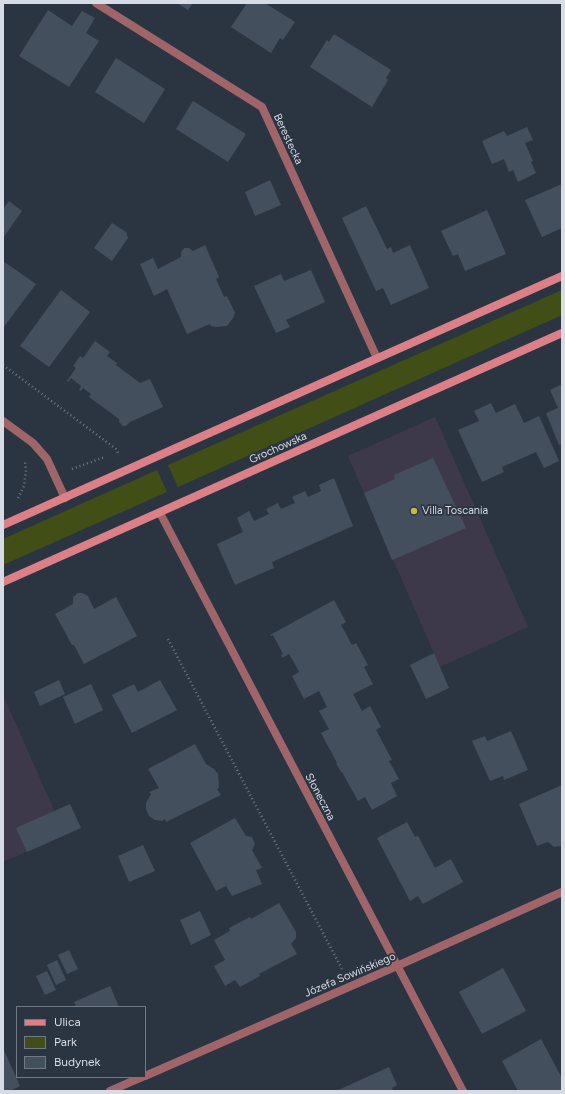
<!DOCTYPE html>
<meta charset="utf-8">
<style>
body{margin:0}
#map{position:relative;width:565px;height:1094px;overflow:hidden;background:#2b3542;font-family:Figtree,sans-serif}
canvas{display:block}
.frame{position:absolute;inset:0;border:4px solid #d6dce5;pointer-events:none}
.legend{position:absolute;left:16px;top:1006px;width:130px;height:72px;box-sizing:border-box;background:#2b3542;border:1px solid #6f7883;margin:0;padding:5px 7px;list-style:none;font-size:12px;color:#d6dce5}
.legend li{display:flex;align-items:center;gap:8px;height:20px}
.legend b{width:20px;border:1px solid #6f7883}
</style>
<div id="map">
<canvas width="565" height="1094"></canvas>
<div class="frame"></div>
<ul class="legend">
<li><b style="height:5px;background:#dc7f87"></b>Ulica</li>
<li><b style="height:11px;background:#414f16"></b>Park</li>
<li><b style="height:11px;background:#444f5d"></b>Budynek</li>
</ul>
</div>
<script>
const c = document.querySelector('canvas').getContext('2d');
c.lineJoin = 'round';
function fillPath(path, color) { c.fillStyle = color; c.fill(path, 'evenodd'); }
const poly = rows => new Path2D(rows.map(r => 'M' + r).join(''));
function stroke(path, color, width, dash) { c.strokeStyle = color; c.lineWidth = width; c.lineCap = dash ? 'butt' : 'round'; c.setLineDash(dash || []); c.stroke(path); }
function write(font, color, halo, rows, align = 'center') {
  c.font = font + ' Figtree,sans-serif'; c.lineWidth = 3.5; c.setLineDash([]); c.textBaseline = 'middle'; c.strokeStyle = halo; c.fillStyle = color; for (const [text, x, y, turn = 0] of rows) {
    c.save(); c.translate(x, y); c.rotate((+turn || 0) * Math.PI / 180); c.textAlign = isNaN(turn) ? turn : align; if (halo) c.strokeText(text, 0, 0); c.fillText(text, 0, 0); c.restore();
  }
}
const commercial = poly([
 [435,417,528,627,440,667,348,456],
 [3,695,65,835,3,862]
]);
const green = poly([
 [562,290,562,315,178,487,168,465],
 [157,470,167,492,3,565,3,539]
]);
const building = poly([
 [177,3,193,3,188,10],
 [247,3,265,3,295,22,283,40,280,38,271,53,231,27],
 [48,10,72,26,82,11,95,18,86,33,99,41,69,87,19,56],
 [334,34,391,70,386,78,388,80,372,107,310,67,327,40,329,42],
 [116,58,165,89,144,123,95,92],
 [193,101,246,134,228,162,176,129],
 [527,127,533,140,525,143,533,161,531,162,536,173,518,182,513,170,509,172,504,159,492,164,482,141,504,131,507,136],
 [270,180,281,205,255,216,245,192],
 [562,184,562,228,542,237,525,200],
 [9,201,22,211,3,238,3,209],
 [366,206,387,249,391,247,393,253,410,245,429,288,391,305,383,288,376,291,342,218],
 [487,210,506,254,465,271,458,254,453,256,441,231],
 [112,223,126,232,128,238,112,261,94,248],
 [205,245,219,277,216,279,224,297,227,296,235,313,233,318,227,326,216,327,211,326,210,324,187,334,167,289,154,296,140,264,153,258,158,269,181,257,181,252,184,248,189,248,193,251],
 [3,261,36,284,3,328],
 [311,270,325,302,286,320,290,327,276,333,254,286,281,274,284,281],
 [61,290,90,312,49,367,20,346],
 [95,341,110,352,107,356,117,363,116,365,140,383,150,379,163,407,130,422,126,426,123,426,119,422,119,419,89,397,91,394,83,388,81,391,79,390,81,386,71,378,68,382,67,381,76,368,73,366,80,356,83,358],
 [562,384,562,444,559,445,546,413,558,408,550,390],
 [491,403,496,413,515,404,524,423,539,416,559,461,544,468,536,452,502,467,504,472,482,482,458,430,479,421,474,411],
 [433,458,466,528,392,560,364,493,395,479,394,475],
 [334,478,353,526,272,562,274,568,235,585,217,544,243,532,237,518,249,511,254,521,269,514,266,509,278,503,281,509,295,503,292,497,305,491,308,497,321,491,319,485],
 [78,593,82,593,88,596,94,609,116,597,137,636,84,664,74,645,72,645,55,614,73,604,73,597],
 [334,600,346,622,341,625,352,645,356,643,368,665,364,667,373,684,353,694,362,711,370,706,381,727,376,730,392,760,389,761,399,779,391,783,397,796,372,810,365,797,358,801,342,772,341,772,336,763,337,763,321,733,329,729,319,711,327,707,319,691,304,699,292,676,299,672,295,664,289,654,282,658,281,655,283,654,273,635,271,636,270,635],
 [434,653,449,688,426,699,410,665],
 [59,680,65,694,40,706,34,692],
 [160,680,177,710,132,733,112,695,134,684,138,692],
 [91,684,103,710,75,724,63,697],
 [511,731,528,770,504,780,503,776,490,781,472,741,485,736,487,741],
 [195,744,206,764,214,769,218,774,219,788,217,789,221,795,166,822,165,819,162,821,155,820,149,816,146,809,146,803,151,794,149,792,159,788,148,769],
 [562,785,562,846,554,847,548,842,537,846,519,804],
 [70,804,81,828,27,852,16,828],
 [235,818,246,836,252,837,255,844,252,850,262,868,256,870,262,884,232,896,226,886,216,891,190,843],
 [407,822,415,837,418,836,435,868,451,859,463,882,423,904,418,896,410,901,377,838],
 [143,845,155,871,129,882,118,856],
 [279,903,296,932,296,938,291,944,297,954,259,974,260,976,240,987,235,980,225,986,214,966,225,960,214,940,230,931,229,928,250,917,251,919],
 [200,911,211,935,191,945,180,920],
 [69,950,78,969,67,974,58,955],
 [57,960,66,980,56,985,47,965],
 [503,968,526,1011,482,1034,459,992],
 [47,971,56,990,45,995,36,976],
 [110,986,119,1007,76,1007,74,1002],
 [541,1039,562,1078,562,1091,518,1091,502,1061],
 [3,1048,20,1086,10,1091,3,1091],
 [389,1067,397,1085,392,1088,393,1091,336,1091]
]);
const path = poly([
 [3,365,116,449,118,453],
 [72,469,105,457],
 [18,498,24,486,26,470,25,462],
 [168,639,342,969]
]);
const street = poly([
 [96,3,262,107,377,358],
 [3,421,33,443,47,459,65,498],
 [160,513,463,1091],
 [145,1076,397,966,562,892],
 [110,1091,142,1077]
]);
const secondary = poly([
 [3,525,562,276],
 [3,582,562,333]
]);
const markers = [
 [414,511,4,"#c3bd3e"]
];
const streetNames = [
 ["Berestecka",288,139,65],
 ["Grochowska",278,448,-24],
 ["Słoneczna",320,797,62],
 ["Józefa Sowińskiego",350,975,-23]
];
const poiNames = [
 ["Villa Toscania",422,511]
];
fillPath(commercial, '#3e394a');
fillPath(green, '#414f16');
fillPath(building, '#444f5d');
stroke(path, '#707984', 2.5, [1, 3]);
stroke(street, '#a06569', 8);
stroke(secondary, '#dc7f87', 8);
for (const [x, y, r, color] of markers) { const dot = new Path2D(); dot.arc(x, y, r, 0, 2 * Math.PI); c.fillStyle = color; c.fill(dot); stroke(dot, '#2b3542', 1.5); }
write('11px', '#d6dce5', '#2b3542', streetNames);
write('11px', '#d6dce5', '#2b3542', poiNames, 'left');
</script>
